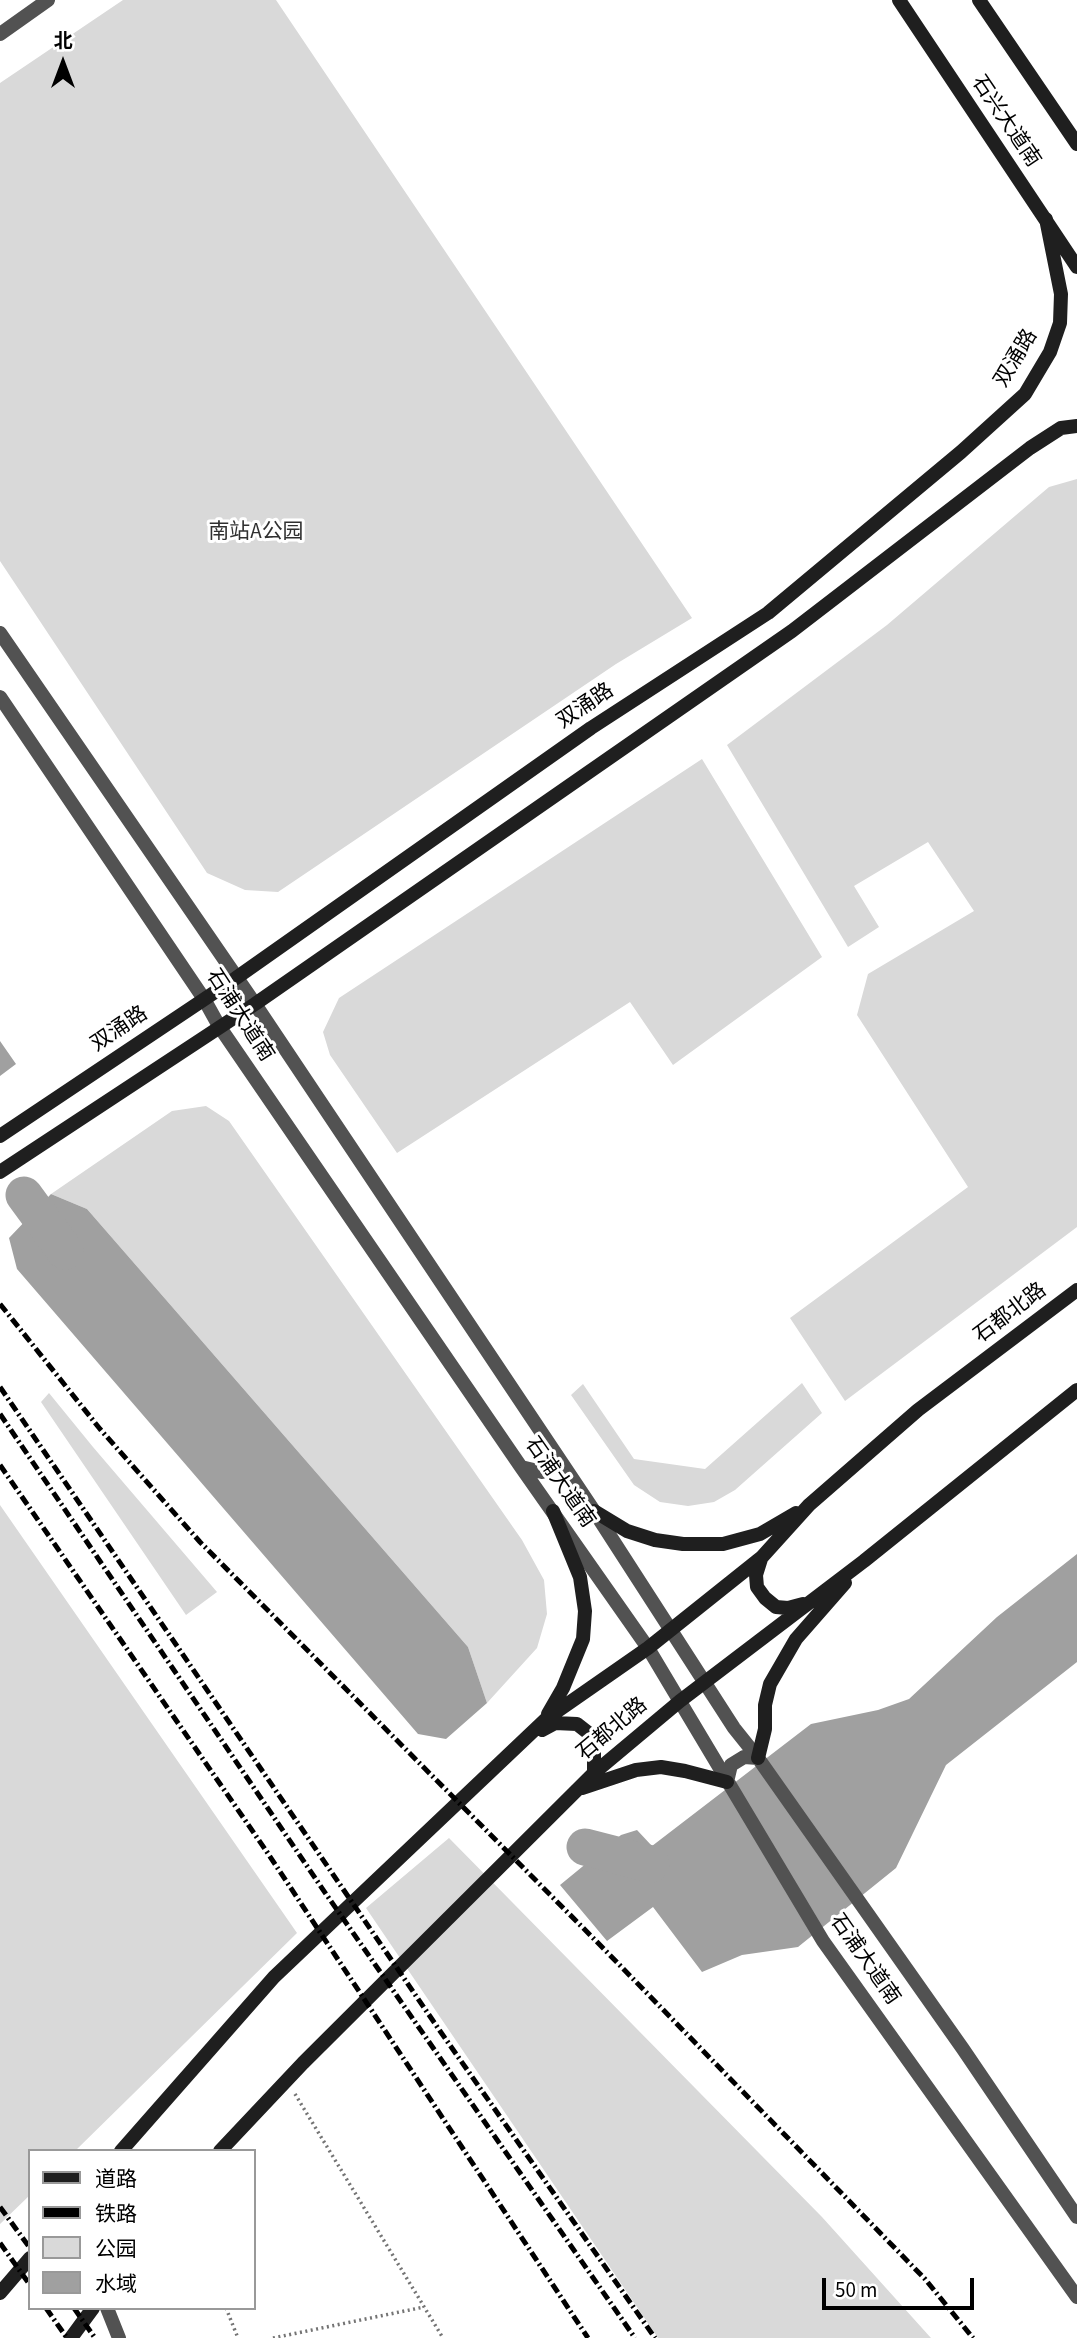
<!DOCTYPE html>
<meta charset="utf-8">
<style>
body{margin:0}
#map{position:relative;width:1077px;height:2338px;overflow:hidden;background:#fff;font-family:"Source Sans 3","Noto Sans SC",sans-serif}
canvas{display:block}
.legend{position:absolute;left:28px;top:2149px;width:228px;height:161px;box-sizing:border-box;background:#fff;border:2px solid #999;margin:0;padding:9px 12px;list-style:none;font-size:21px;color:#000}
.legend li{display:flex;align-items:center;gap:14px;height:35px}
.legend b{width:35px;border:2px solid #999}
.north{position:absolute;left:28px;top:28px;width:70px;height:70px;-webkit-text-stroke:5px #fff;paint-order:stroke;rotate:0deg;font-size:19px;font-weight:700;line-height:28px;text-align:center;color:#000}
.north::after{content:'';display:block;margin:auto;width:24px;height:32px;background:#000;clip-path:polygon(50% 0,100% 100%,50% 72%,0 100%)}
.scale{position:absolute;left:822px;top:2278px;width:152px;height:32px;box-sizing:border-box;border:4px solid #000;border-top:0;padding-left:9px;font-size:21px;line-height:24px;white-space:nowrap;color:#000;-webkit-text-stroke:5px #fff;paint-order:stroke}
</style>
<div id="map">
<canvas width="1077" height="2338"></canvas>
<ul class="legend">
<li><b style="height:9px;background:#1f1f1f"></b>道路</li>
<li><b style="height:9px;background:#000"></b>铁路</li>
<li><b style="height:19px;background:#d9d9d9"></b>公园</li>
<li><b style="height:19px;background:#a0a0a0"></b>水域</li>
</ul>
<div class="north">北</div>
<div class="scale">50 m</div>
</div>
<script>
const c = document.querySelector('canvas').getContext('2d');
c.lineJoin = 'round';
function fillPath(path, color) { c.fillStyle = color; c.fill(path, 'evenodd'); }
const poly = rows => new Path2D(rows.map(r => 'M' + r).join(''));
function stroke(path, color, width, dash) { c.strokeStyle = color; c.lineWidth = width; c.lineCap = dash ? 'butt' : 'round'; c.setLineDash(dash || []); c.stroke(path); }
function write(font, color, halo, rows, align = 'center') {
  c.font = font + ' "Source Sans 3","Noto Sans SC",sans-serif'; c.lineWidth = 6; c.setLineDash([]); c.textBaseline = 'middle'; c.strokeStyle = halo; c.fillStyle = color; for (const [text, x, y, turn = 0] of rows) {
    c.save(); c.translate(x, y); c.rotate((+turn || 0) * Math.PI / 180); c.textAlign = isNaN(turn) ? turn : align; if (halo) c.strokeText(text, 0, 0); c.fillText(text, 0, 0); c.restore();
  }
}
const green = poly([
 [123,0,276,0,692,618,616,664,278,892,245,890,207,873,0,561,0,83],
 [1077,479,1077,1227,845,1401,790,1318,968,1187,857,1015,868,974,974,911,928,842,854,886,879,927,848,947,727,745,887,625,1049,487],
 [702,759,822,957,673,1065,630,1002,397,1153,330,1055,323,1032,339,998],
 [206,1106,229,1121,522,1540,544,1580,547,1614,537,1648,487,1703,468,1647,87,1209,51,1194,172,1111],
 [802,1383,822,1413,735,1490,714,1502,688,1506,660,1502,634,1485,571,1395,583,1384,634,1459,705,1469],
 [49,1393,93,1447,217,1592,186,1615,41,1402],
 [0,1505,297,1933,75,2151,30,2151,30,2195,0,2224],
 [449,1838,822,2217,931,2338,658,2338,366,1908]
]);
const water = poly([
 [0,1041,16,1064,0,1076],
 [51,1194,87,1209,468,1647,487,1703,446,1739,418,1734,17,1269,9,1238],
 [1077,1554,1077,1662,946,1765,896,1868,798,1947,742,1955,702,1972,653,1907,607,1941,560,1885,621,1835,637,1830,652,1846,811,1724,878,1710,909,1699,997,1617]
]);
const river = poly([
 [24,1195,65,1251],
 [585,1847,651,1864]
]);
const path = poly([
 [295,2094,443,2338],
 [226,2308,238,2338],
 [273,2338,424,2307]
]);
const minor = poly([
 [107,2308,119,2338]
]);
const tertiary = poly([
 [0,34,48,0],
 [0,633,255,1004,594,1511,734,1728,758,1758,963,2049,1077,2217],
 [0,697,204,999,219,1026,521,1467,648,1648,823,1941,1077,2297],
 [521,1467,542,1472,549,1468,552,1458,549,1446],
 [727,1782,731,1765,744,1757,758,1758]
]);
const secondary = poly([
 [899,0,1077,267],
 [979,0,1077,144],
 [0,1136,236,978,591,728,768,613,961,452,1025,394,1050,352,1060,323,1061,294,1046,219],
 [0,1172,255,1004,792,631,1030,448,1061,428,1077,426],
 [594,1511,627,1531,655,1540,683,1544,723,1544,760,1534,796,1513],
 [761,1559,756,1575,757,1587,765,1598,776,1607,788,1608,803,1604],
 [548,1714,563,1688,583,1639,585,1611,580,1577,553,1511],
 [542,1730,555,1723,577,1724,591,1735,594,1751,594,1773],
 [758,1758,765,1729,765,1705,770,1684,796,1639,845,1583],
 [582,1788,636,1770,661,1767,685,1771,727,1782],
 [121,2151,274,1977,546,1719,648,1648,762,1557,809,1505,918,1410,1077,1290],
 [220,2151,303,2063,594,1773,680,1701,864,1561,1077,1390],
 [0,2293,30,2258],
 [71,2338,93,2308]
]);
const rail = poly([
 [0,1304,100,1429,200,1542,604,1949,925,2279,973,2338],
 [0,1387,440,2031,655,2338],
 [0,1414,326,1894,635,2338],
 [0,1465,267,1852,588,2338],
 [0,2207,30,2248],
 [0,2243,30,2285],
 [46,2308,67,2338],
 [74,2308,95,2338]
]);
const streetNames = [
 ["石兴大道南",1005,122,56],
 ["双涌路",1017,359,-59],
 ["双涌路",586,707,-34],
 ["石浦大道南",239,1016,57],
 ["双涌路",120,1030,-34],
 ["石都北路",1011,1314,-37],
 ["石浦大道南",559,1483,55],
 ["石都北路",613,1730,-40],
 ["石浦大道南",864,1960,55]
];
const parkNames = [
 ["南站A公园",256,533]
];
fillPath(green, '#d9d9d9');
fillPath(water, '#a0a0a0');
stroke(river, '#a0a0a0', 37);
stroke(path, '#747474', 3.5, [2, 3.5]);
stroke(minor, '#525252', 14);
stroke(tertiary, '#525252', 14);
stroke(secondary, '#1f1f1f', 14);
stroke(rail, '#000', 5, [10, 3.5, 2, 3.5]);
write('21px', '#000', '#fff', streetNames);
write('21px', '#303030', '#fff', parkNames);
</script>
